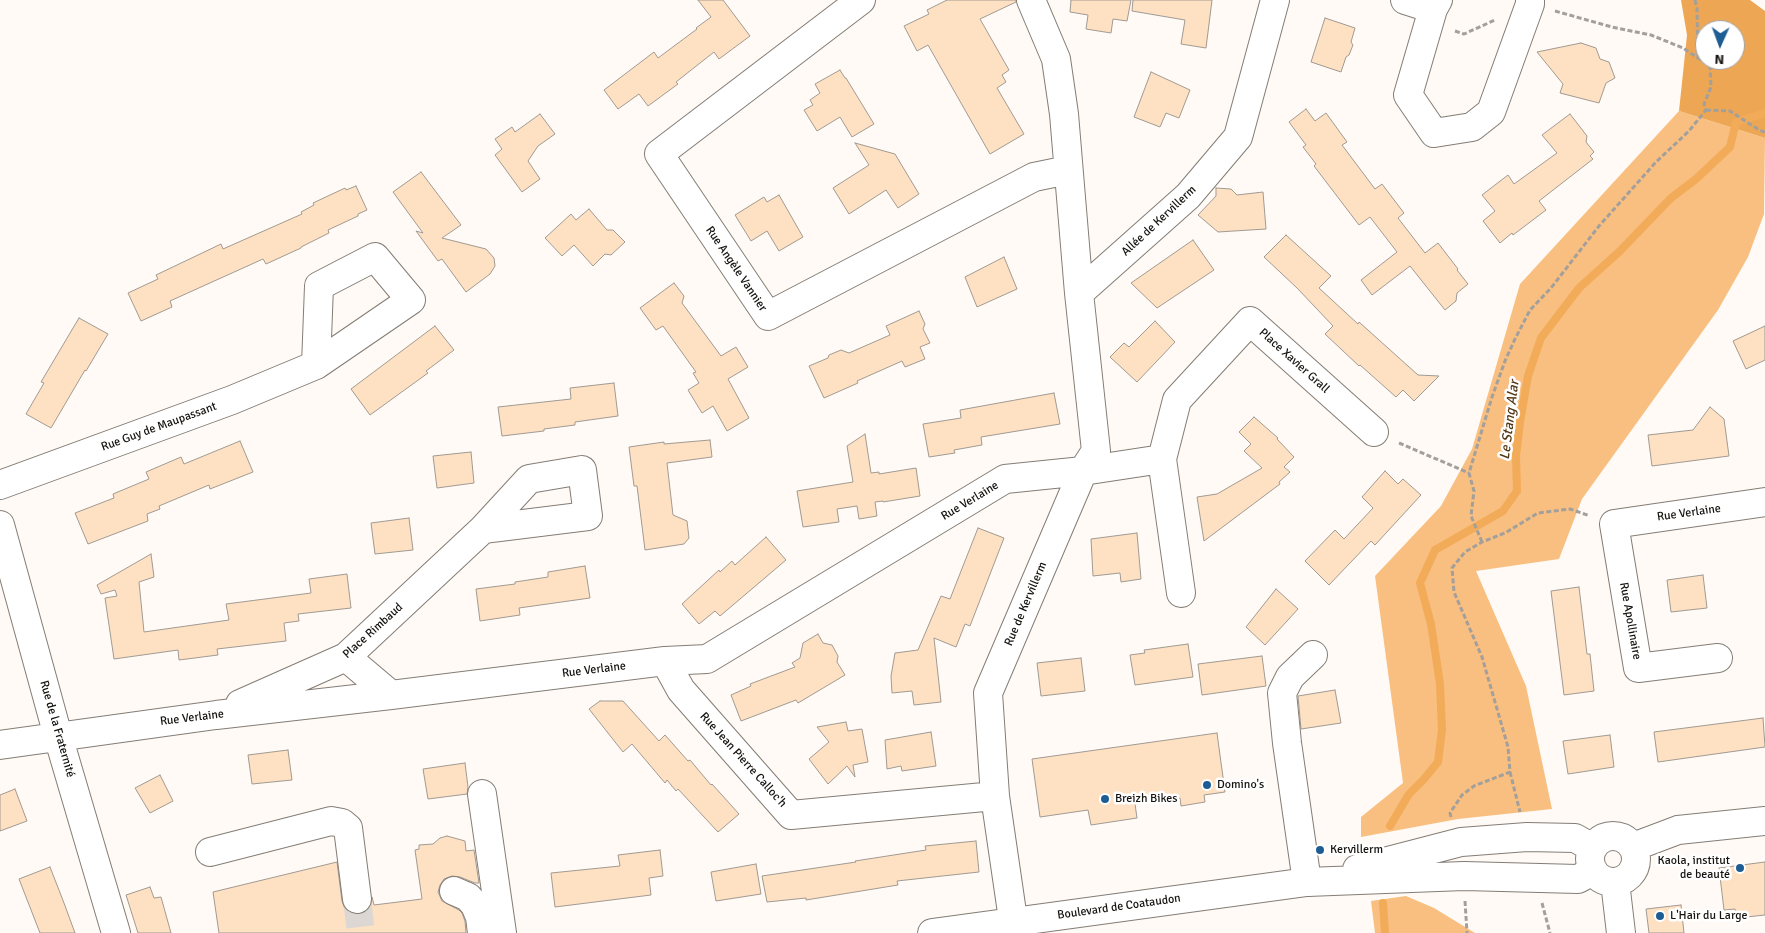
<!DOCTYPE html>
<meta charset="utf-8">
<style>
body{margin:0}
#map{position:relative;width:1765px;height:933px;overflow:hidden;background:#fffaf5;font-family:Signika,sans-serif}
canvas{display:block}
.north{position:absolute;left:1695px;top:20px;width:50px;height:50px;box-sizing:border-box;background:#fff;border:1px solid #a1a19f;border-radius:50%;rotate:182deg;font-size:14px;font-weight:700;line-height:20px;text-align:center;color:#151310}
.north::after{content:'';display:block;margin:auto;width:18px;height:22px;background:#1d5d93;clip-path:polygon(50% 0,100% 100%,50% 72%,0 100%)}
</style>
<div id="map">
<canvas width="1765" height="933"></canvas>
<div class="north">N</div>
</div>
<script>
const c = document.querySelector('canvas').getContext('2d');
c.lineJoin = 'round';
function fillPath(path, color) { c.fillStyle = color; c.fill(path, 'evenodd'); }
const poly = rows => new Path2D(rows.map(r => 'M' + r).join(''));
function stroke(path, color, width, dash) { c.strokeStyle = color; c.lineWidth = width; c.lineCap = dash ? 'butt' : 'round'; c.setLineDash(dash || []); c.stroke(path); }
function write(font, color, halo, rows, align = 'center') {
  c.font = font + ' Signika,sans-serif'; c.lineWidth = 5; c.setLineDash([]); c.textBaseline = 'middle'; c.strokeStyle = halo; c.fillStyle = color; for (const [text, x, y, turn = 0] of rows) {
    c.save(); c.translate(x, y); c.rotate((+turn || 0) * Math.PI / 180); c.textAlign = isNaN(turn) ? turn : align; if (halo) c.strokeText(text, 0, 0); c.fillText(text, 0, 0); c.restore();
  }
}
const green = poly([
 [1679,111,1765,138,1764,214,1748,257,1718,310,1582,499,1559,559,1476,571,1526,686,1552,809,1458,819,1361,837,1361,817,1403,783,1375,576,1441,506,1472,449,1520,284],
 [1406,896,1434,908,1475,933,1375,933,1371,901]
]);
const forest = poly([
 [1681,0,1750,0,1765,11,1765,138,1679,111,1687,35],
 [1705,30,1735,30,1735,60,1705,60]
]);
const stream = poly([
 [1390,826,1409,794,1424,779,1438,762,1442,730,1440,684,1431,624,1420,583,1435,550,1503,511,1517,491,1516,456,1520,422,1528,376,1541,338,1579,288,1620,251,1671,198,1696,179,1730,147,1736,122,1765,113],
 [1383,903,1385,933]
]);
const building = poly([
 [698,0,723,0,750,36,719,59,714,52,676,82,678,84,648,106,639,94,618,109,604,90,654,52,658,58,697,29,696,28,711,17,698,0],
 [947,0,1016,0,1016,2,980,19,1009,70,1002,75,1006,82,997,88,1024,134,990,154,928,45,917,51,904,26,929,14,927,10,947,0],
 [1071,0,1131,0,1127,21,1113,19,1111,33,1086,29,1088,15,1070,12,1071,0],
 [1133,0,1212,0,1206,48,1181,44,1185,20,1132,11,1133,0],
 [1325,18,1355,28,1351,42,1353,45,1349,55,1346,57,1341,72,1311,62,1325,18],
 [1581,43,1596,48,1600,59,1609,62,1615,78,1606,83,1599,103,1560,93,1563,84,1537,52,1581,43],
 [840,70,845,78,846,78,874,124,852,137,840,117,817,131,804,110,813,105,810,100,820,93,815,84,840,70],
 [1151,72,1190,90,1179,118,1166,113,1160,127,1134,117,1151,72],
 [1306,109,1315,121,1326,113,1347,142,1342,145,1375,189,1382,184,1404,213,1398,218,1425,253,1438,243,1458,269,1457,270,1468,284,1457,293,1456,301,1445,310,1410,266,1372,295,1361,280,1397,252,1370,217,1359,225,1314,166,1316,164,1303,147,1306,145,1289,122,1306,109],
 [540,114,555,134,538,146,528,161,540,179,522,192,495,155,502,149,495,139,512,127,515,132,540,114],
 [1570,114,1587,136,1586,142,1594,152,1590,156,1593,159,1539,201,1546,210,1513,235,1512,233,1500,243,1483,221,1495,211,1482,195,1508,175,1514,184,1557,153,1542,135,1570,114],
 [855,143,895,154,919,194,898,208,886,190,849,214,833,188,869,165,855,143],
 [421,172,461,225,442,238,486,249,494,258,495,266,490,274,466,292,442,259,438,261,416,231,423,233,393,192,421,172],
 [356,186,367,210,358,214,358,216,328,230,329,233,301,247,301,248,266,264,263,259,170,301,172,307,141,321,128,293,158,279,156,275,221,244,223,249,302,214,301,212,314,205,313,203,345,188,346,190,356,186],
 [1216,188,1231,189,1237,195,1263,192,1266,229,1218,232,1198,215,1216,196,1216,188],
 [779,195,803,237,779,251,767,231,751,241,735,215,764,197,767,202,779,195],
 [589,209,607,230,613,230,625,242,611,255,605,254,593,266,574,245,562,256,545,238,571,214,576,220,589,209],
 [1286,235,1331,276,1319,288,1358,324,1359,322,1418,375,1439,376,1414,401,1403,390,1396,397,1360,365,1359,366,1325,334,1333,326,1297,288,1264,257,1286,235],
 [1193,240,1214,270,1157,308,1131,283,1193,240],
 [1004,257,1017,289,977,307,965,277,1004,257],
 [674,283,684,296,682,303,721,356,736,347,748,367,728,379,749,418,727,431,713,406,702,413,688,390,699,383,693,373,696,372,663,326,656,330,640,308,674,283],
 [919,311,925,324,923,329,930,343,920,347,925,359,905,367,902,361,857,381,858,383,824,398,809,366,828,358,829,355,841,350,849,353,890,335,886,326,919,311],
 [79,318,108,334,86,371,85,370,51,428,26,414,44,383,41,382,79,318],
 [1155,321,1175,342,1137,382,1110,357,1124,343,1129,347,1155,321],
 [435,326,454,350,426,371,428,373,370,415,351,389,435,326],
 [1765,326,1765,360,1746,369,1733,341,1765,326],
 [614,383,618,416,575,422,575,425,544,429,544,431,502,436,498,407,571,399,570,388,614,383],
 [1054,393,1060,424,981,437,982,445,954,450,955,453,929,457,923,424,961,418,960,410,1054,393],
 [1710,407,1724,419,1729,456,1652,466,1648,435,1693,430,1710,407],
 [1254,417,1278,438,1277,439,1294,457,1284,467,1290,472,1279,482,1280,484,1204,541,1197,497,1217,494,1262,468,1244,451,1251,444,1239,432,1254,417],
 [865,434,871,473,879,472,879,474,916,468,920,496,883,502,883,501,875,502,877,516,859,519,857,506,837,509,839,522,803,527,797,491,853,482,847,446,865,434],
 [710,440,712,457,667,463,673,515,687,521,689,538,684,544,645,550,637,486,634,486,629,447,664,442,664,444,710,440],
 [240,441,253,472,210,489,209,485,159,506,160,509,147,514,148,521,88,544,75,513,114,498,113,494,149,479,146,472,181,457,184,464,240,441],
 [471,452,474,483,437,488,433,456,471,452],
 [1385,471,1398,484,1403,479,1421,495,1375,545,1371,541,1329,585,1305,561,1335,530,1344,539,1373,508,1362,497,1385,471],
 [409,518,413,550,375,554,371,523,409,518],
 [978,528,1004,538,970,626,965,624,956,647,934,638,941,702,914,705,912,691,892,693,891,676,895,653,918,650,941,596,950,599,978,528],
 [1137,533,1141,579,1121,582,1120,573,1093,576,1091,539,1137,533],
 [766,537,786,560,720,616,715,611,699,624,682,604,719,570,720,572,732,561,735,565,766,537],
 [151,554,154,577,139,582,144,632,229,620,226,604,311,593,309,579,347,574,351,608,298,614,299,621,284,623,286,641,217,649,218,655,179,660,178,650,114,659,105,598,117,596,115,590,101,594,97,585,151,554],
 [585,566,590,598,519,608,520,615,480,621,476,589,515,584,515,582,548,577,548,572,585,566],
 [1703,575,1707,608,1671,612,1667,580,1703,575],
 [1579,587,1587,654,1590,654,1594,691,1564,695,1551,591,1579,587],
 [1276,589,1298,609,1265,645,1246,627,1276,589],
 [818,634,823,643,832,645,838,656,837,662,845,675,798,703,796,700,741,721,731,695,751,686,750,684,795,667,792,663,800,658,803,643,818,634],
 [1188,644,1193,677,1135,685,1130,655,1145,653,1144,650,1188,644],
 [1262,656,1266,686,1202,695,1198,664,1262,656],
 [1081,658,1085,691,1041,696,1037,663,1081,658],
 [1335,690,1341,723,1301,729,1298,696,1335,690],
 [600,701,623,701,659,741,665,735,688,761,690,760,711,785,712,784,739,814,718,832,678,789,676,791,667,780,665,783,632,744,623,752,589,709,600,701],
 [1763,718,1765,747,1658,762,1654,732,1763,718],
 [846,722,848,731,862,729,868,762,853,765,855,777,847,766,828,784,809,759,829,742,817,727,846,722],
 [931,732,936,766,902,771,901,766,887,769,885,740,931,732],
 [1217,733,1225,792,1204,795,1205,802,1181,806,1180,798,1135,804,1137,818,1091,825,1088,810,1040,817,1032,759,1217,733],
 [1610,735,1614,767,1568,774,1563,741,1610,735],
 [288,750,292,780,252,784,248,755,288,750],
 [465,763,468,787,467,794,428,799,423,769,465,763],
 [160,775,173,801,150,813,135,788,160,775],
 [15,789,27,821,0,831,0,795,15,789],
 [447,836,465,841,466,851,474,850,479,883,475,883,460,877,452,876,444,879,440,885,438,892,442,901,459,910,462,913,465,921,466,933,219,933,213,892,337,862,342,901,345,909,351,913,358,914,366,912,371,905,372,897,374,905,422,899,415,850,419,849,419,845,433,844,440,838,447,836],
 [976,841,979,872,897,881,898,885,806,900,806,898,767,902,762,876,856,862,855,861,926,850,925,846,976,841],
 [660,850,663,876,649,878,651,895,555,907,551,873,620,866,618,855,660,850],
 [1765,862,1765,915,1737,918,1735,909,1724,910,1719,868,1765,862],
 [756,864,761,894,716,901,711,872,756,864],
 [50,867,64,903,75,933,40,933,19,879,50,867],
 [150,887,154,898,161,897,171,933,138,933,126,895,150,887],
 [1681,905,1684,933,1649,933,1646,909,1681,905]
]);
const minorTunnel = poly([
 [357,899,361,933]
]);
const path = poly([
 [1695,0,1697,8,1698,58],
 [1555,11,1612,27,1651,35,1683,48,1710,66,1711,87,1704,104,1706,110],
 [1455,31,1464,34,1495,20],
 [1706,110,1730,111,1759,130,1765,132],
 [1399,443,1469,473],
 [1482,542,1471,516,1474,491,1469,473,1492,397,1505,361,1515,339,1530,310,1551,288,1599,226,1656,162,1689,131,1706,110],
 [1510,772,1520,812],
 [1451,817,1450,813,1462,795,1474,786,1510,772,1508,747,1482,657,1454,592,1452,568,1465,552,1482,542,1505,533,1538,513,1570,509,1590,516],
 [1465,901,1467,933],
 [1542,903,1550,933]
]);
const minor = poly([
 [861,0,659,154,768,316,1034,177,1068,170],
 [1405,0,1433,9],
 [1438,0,1433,9,1408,95,1434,133,1472,127,1491,112,1530,4,1530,0],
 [1079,293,1188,196,1238,137,1275,0],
 [1162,459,1181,593],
 [0,485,232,400,316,365,411,300,375,257,319,286,316,365],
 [0,525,58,736,116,933],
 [346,657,391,695],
 [1718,658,1638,668,1614,524,1765,502],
 [665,661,681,690,791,815,995,796],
 [240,704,346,657,483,529,588,516,582,470,529,479,483,529],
 [0,745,216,715,391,695,665,661,707,659,1005,479,1083,471,1162,459,1177,400,1250,321,1374,432],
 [482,794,502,933],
 [210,852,331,821,342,823,348,828,357,899],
 [1307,882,1287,743,1282,693,1290,677,1313,655],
 [1615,882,1621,933],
 [454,891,468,897,475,905,480,917,482,933],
 [1015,933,995,796,988,693,1083,471,1096,451,1079,293,1064,114,1056,59,1031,0]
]);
const major = poly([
 '1590 859a23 23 0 1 1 46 0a23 23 0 1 1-46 0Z',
 [1633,847,1678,830,1765,821],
 [1357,869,1461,842,1527,837,1575,838,1593,848],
 [932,933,1307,882,1464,876,1578,879,1593,871]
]);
const markers = [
 [1207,785,5,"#1d5d93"],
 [1105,799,5,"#1d5d93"],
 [1320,850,5,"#1d5d93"],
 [1740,868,5,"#1d5d93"],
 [1660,916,5,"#1d5d93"]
];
const streetNames = [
 ["Allée de Kervillerm",1159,221,-43],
 ["Rue Angèle Vannier",736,269,56],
 ["Place Xavier Grall",1294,361,42],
 ["Rue Guy de Maupassant",159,427,-20],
 ["Rue Verlaine",970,501,-31],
 ["Rue Verlaine",1689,513,-8],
 ["Rue de Kervillerm",1026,604,-67],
 ["Rue Apollinaire",1630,621,80],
 ["Place Rimbaud",373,631,-42],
 ["Rue Verlaine",594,670,-7],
 ["Rue Verlaine",192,718,-7],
 ["Rue de la Fraternité",57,729,74],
 ["Rue Jean Pierre Calloc'h",743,760,48],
 ["Boulevard de Coataudon",1119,907,-8]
];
const poiNames = [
 ["Domino's",1217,785],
 ["Breizh Bikes",1115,799],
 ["Kervillerm",1330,850],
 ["Kaola, institut",1730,861,"right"],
 ["de beauté",1730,875,"right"],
 ["L'Hair du Large",1670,916]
];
const waterNames = [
 ["Le Stang Alar",1510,420,-83]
];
fillPath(green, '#f9bf80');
fillPath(forest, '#eda653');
stroke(stream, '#f2ab58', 8);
fillPath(building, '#fee0c2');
stroke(building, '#a19a92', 1);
stroke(minorTunnel, '#dcd7d3', 28, [28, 14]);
stroke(minor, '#847d76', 30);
stroke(major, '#847d76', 30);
stroke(path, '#a39f9b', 3, [5, 2.5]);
stroke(minor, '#fff', 28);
stroke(major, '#fff', 28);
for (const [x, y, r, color] of markers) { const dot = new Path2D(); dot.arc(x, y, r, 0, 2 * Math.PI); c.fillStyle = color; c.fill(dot); stroke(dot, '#fff', 2); }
write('12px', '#151310', '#fff', streetNames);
write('12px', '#151310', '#fff', poiNames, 'left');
write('italic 14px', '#533613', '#fff', waterNames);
</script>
